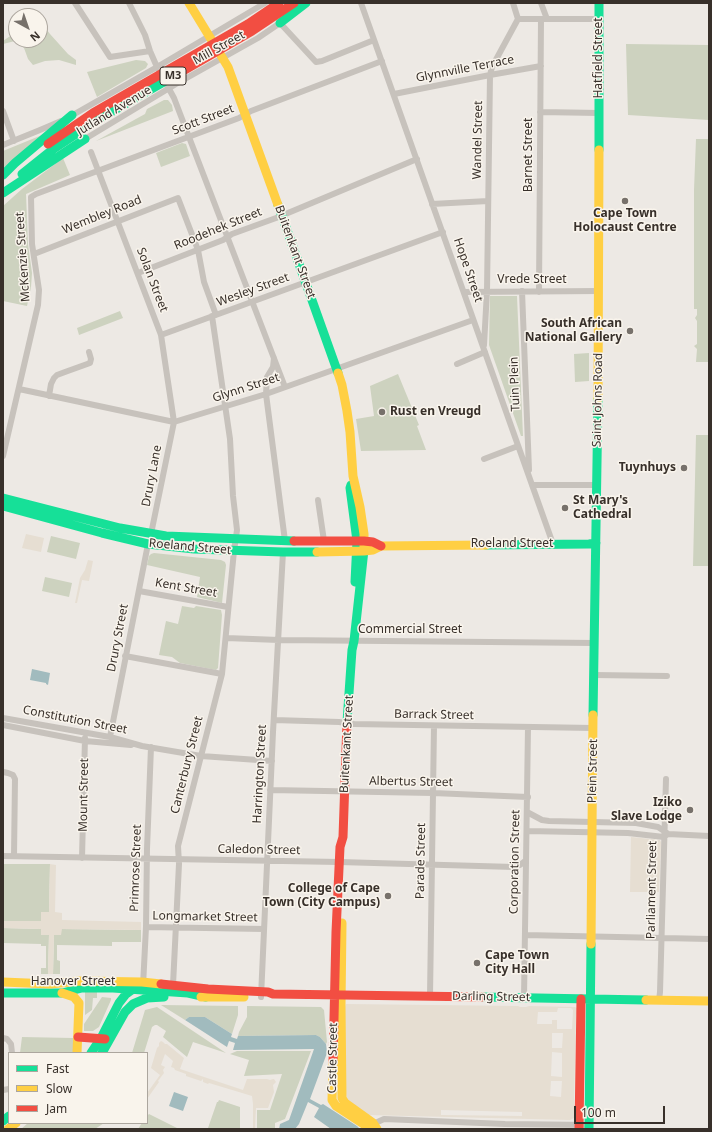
<!DOCTYPE html>
<style>
body{margin:0}
#map{position:relative;width:712px;height:1132px;overflow:hidden;background:#ede9e4;font-family:"Noto Sans",sans-serif}
canvas{display:block}
.frame{position:absolute;inset:0;border:4px solid #38302a;pointer-events:none}
.legend{position:absolute;left:8px;top:1052px;width:140px;height:72px;box-sizing:border-box;background:#f9f4ec;border:1px solid #aca69e;margin:0;padding:5px 7px;list-style:none;font-size:12px;color:#38302a}
.legend li{display:flex;align-items:center;gap:8px;height:20px}
.legend b{width:20px;border:1px solid #aca69e}
.north{position:absolute;left:8px;top:8px;width:40px;height:40px;box-sizing:border-box;background:#f9f4ec;border:1px solid #aca69e;border-radius:50%;rotate:140deg;font-size:11px;font-weight:700;line-height:16px;text-align:center;color:#38302a}
.north::after{content:'';display:block;margin:auto;width:14px;height:18px;background:#77716b;clip-path:polygon(50% 0,100% 100%,50% 72%,0 100%)}
.scale{position:absolute;left:574px;top:1106px;width:91px;height:18px;box-sizing:border-box;border:2px solid #38302a;border-top:0;padding-left:5px;font-size:12px;line-height:14px;white-space:nowrap;color:#38302a;-webkit-text-stroke:3px #f9f4ec;paint-order:stroke}
</style>
<div id="map">
<canvas width="712" height="1132"></canvas>
<div class="frame"></div>
<ul class="legend">
<li><b style="height:5px;background:#16e098"></b>Fast</li>
<li><b style="height:5px;background:#ffcf43"></b>Slow</li>
<li><b style="height:5px;background:#f24e42"></b>Jam</li>
</ul>
<div class="north">N</div>
<div class="scale">100 m</div>
</div>
<script>
const c = document.querySelector('canvas').getContext('2d');
c.lineJoin = 'round';
function fillPath(path, color) { c.fillStyle = color; c.fill(path, 'evenodd'); }
const poly = rows => new Path2D(rows.map(r => 'M' + r).join(''));
function stroke(path, color, width, dash) { c.strokeStyle = color; c.lineWidth = width; c.lineCap = dash ? 'butt' : 'round'; c.setLineDash(dash || []); c.stroke(path); }
function write(font, color, halo, rows, align = 'center') {
  c.font = font + ' "Noto Sans",sans-serif'; c.lineWidth = 3; c.setLineDash([]); c.textBaseline = 'middle'; c.strokeStyle = halo; c.fillStyle = color; for (const [text, x, y, turn = 0] of rows) {
    c.save(); c.translate(x, y); c.rotate((+turn || 0) * Math.PI / 180); c.textAlign = isNaN(turn) ? turn : align; if (halo) c.strokeText(text, 0, 0); c.fillText(text, 0, 0); c.restore();
  }
}
const green = poly([
 [40,21,50,34,68,54,76,60,76,65,59,60,45,61,33,65,28,59,24,48,15,41,3,44,3,41,16,32,16,40,40,40],
 [626,44,709,45,709,120,628,115],
 [136,60,145,61,148,64,146,68,97,97,87,72],
 [164,100,168,100,172,105,173,111,96,141,145,114,147,109],
 [42,135,3,174,3,151],
 [696,139,709,139,709,362,696,362,697,349,694,346,697,344,697,321,695,318,697,315,697,309,694,309,694,190],
 [182,143,186,144,190,156,161,167,156,153],
 [63,158,70,175,26,194,28,244,32,273,31,287,27,306,3,301,3,206,22,189],
 [490,296,517,296,523,436,521,436,489,345],
 [120,311,123,318,79,335,77,328],
 [589,353,589,381,575,382,574,354],
 [398,374,419,425,417,426,426,450,361,451,356,419,374,416,370,386],
 [696,435,709,435,709,566,693,566],
 [51,536,80,543,76,559,47,552],
 [154,553,221,560,225,562,226,565,222,603,197,597,200,577,147,565,149,556,151,554],
 [45,577,72,583,69,597,42,591],
 [182,606,194,608,196,606,221,610,222,615,218,668,216,670,180,663,172,657,159,655,166,621,178,624],
 [3,864,50,864,49,913,41,921,3,921],
 [3,928,41,929,49,935,48,974,41,974,41,968,46,968,46,946,41,946,41,944,3,943],
 [61,929,141,930,141,942,112,942,112,946,57,945,57,960,60,961,60,974,53,974,54,935],
 [97,991,97,998,93,998,92,1010,85,1015,85,992],
 [102,997,111,998,111,1000,99,1027,93,1031,84,1031,84,1024],
 [161,1005,238,1006,238,1015,232,1034,205,1017,189,1017,185,1020],
 [247,1006,321,1007,324,1010,327,1042,326,1044,320,1037,316,1035,238,1036,239,1032,247,1017],
 [157,1007,226,1053,193,1042,187,1057,163,1037,166,1031,157,1025,155,1025,152,1027,144,1053,132,1053,145,1010],
 [22,1037,73,1038,74,1053,20,1053],
 [237,1051,311,1051,285,1119,275,1123,275,1129,257,1129,257,1110,270,1110,282,1074,244,1076,249,1060,230,1054],
 [219,1100,240,1107,240,1129,211,1129,208,1128,217,1102,218,1102],
 [149,1114,177,1128,178,1129,138,1129,142,1123,147,1123,147,1116],
 [28,1123,104,1123,95,1129,21,1129]
]);
const plaza = poly([
 [26,534,44,538,41,552,22,548],
 [88,560,93,561,89,581,82,580,77,603,75,603,80,578,85,570],
 [631,837,660,840,661,842,659,892,630,892],
 [50,864,56,865,55,912,62,913,62,920,141,922,141,930,62,929,61,935,54,935,53,974,48,974,49,935,41,935,41,929,3,928,3,921,41,921,41,912,49,912],
 [346,1004,518,1006,520,1007,526,1007,529,1006,575,1007,577,1008,577,1013,576,1015,574,1105,576,1107,575,1116,574,1118,570,1120,368,1115,347,1102,345,1083,345,1006],
 [558,1008,571,1008,573,1010,572,1029,557,1029,557,1020,552,1020,552,1024,537,1024,538,1012,557,1012],
 [552,1033,563,1033,562,1048,552,1048],
 [552,1052,562,1053,562,1077,551,1076],
 [551,1081,562,1081,561,1097,550,1096],
 [441,1110,522,1112,522,1116,441,1115],
 [161,1041,163,1042,165,1044,167,1044,184,1058,180,1069,243,1090,247,1079,267,1079,270,1080,273,1079,274,1079,276,1082,273,1085,274,1092,268,1108,256,1108,255,1129,253,1129,253,1104,252,1096,209,1083,208,1084,203,1082,203,1079,201,1081,186,1076,186,1074,175,1070,174,1068,171,1067,173,1061,165,1054,161,1065,165,1067,163,1070,164,1073,158,1081,159,1082,147,1099,147,1093,160,1075,151,1068,157,1048,159,1046,159,1043]
]);
const water = poly([
 [32,669,50,673,48,685,46,684,46,683,30,680],
 [189,1017,205,1017,232,1034,231,1037,237,1039,238,1036,316,1035,320,1037,326,1044,327,1053,310,1099,321,1105,323,1104,357,1126,360,1129,331,1129,314,1117,319,1108,308,1102,299,1124,295,1129,279,1129,280,1124,289,1120,314,1049,233,1050,235,1043,229,1041,227,1047,185,1020],
 [174,1092,188,1097,183,1111,169,1106]
]);
const street = poly([
 [75,3,110,57,150,51],
 [129,3,145,35,150,51,157,67,174,98,285,387],
 [361,3,553,544],
 [513,3,518,19],
 [541,3,547,19],
 [518,19,599,19],
 [394,94,490,75,541,66],
 [3,111,14,141],
 [540,112,599,113],
 [71,116,157,67,265,3],
 [85,139,176,84,258,38,280,23,316,62,322,61,374,40],
 [3,145,40,130,61,121],
 [91,152,161,335,174,422,151,534],
 [432,204,488,201],
 [34,254,178,198,198,250,204,282,216,315],
 [138,273,223,240,232,234,276,218,417,159],
 [522,291,529,470],
 [464,292,599,291],
 [539,292,541,19],
 [161,335,443,232],
 [484,345,487,291,490,75,492,67,518,19],
 [274,358,273,367,267,377,266,394,285,541],
 [457,364,485,352],
 [19,389,174,422,266,394,473,320],
 [49,396,51,384,54,378,57,375,65,372,90,363,91,359,89,352],
 [3,456,38,305,39,290,32,244,31,197,36,194,239,118,251,111,382,61],
 [484,459,518,446],
 [532,485,598,485],
 [318,500,324,541],
 [139,591,228,607],
 [226,638,279,640,595,643],
 [125,656,222,674],
 [594,675,667,676],
 [3,718,110,737,142,746,201,756,272,761],
 [274,720,339,722,354,724,593,728],
 [3,725,85,741,131,745],
 [110,737,148,544],
 [3,772,8,773,13,775,15,779,14,856],
 [270,790,433,793,528,797],
 [527,812,542,820,549,821,636,823,658,827,664,831,668,834],
 [527,831,628,833,664,837],
 [665,836,668,834,709,836],
 [3,856,339,862,514,867,520,865,525,861],
 [82,858,85,738],
 [146,927,264,929],
 [525,935,709,939],
 [173,985,179,864,178,846,222,674,234,551,237,530,233,496,230,439,212,316],
 [143,986,146,927,147,849,151,747],
 [430,996,434,726],
 [261,997,273,732,283,552],
 [524,998,528,727],
 [659,1000,660,992,666,779],
 [3,1038,7,1039,11,1044,12,1053],
 [3,1090,9,1089],
 [371,1125,384,1119,505,1124,589,1125]
]);
const fast = poly([
 [599,3,599,150],
 [280,23,306,3],
 [22,174,52,150],
 [3,175,15,163,72,115],
 [3,193,85,139],
 [278,205,338,373],
 [351,485,350,488,357,541,355,582],
 [3,498,120,528,166,536,294,541],
 [3,506,102,533,148,544,194,549,283,552,317,552],
 [486,545,589,544,596,543],
 [593,715,598,399],
 [347,722,352,650,354,641,364,550],
 [3,993,62,993,82,988,113,988,188,993,206,997],
 [483,997,646,1000],
 [91,1053,101,1038,119,1003,126,994,133,989],
 [102,1053,125,1012,133,1004,147,998,164,997],
 [3,1121,9,1116],
 [589,1129,591,944]
]);
const slow = poly([
 [189,3,228,67,278,205],
 [338,373,342,385,347,411,350,432,353,476,360,507,364,534,364,550],
 [598,399,599,150],
 [317,552,364,551,373,550,381,546,486,545],
 [342,923,341,1006,342,1098,345,1103,373,1123,377,1129],
 [591,944,593,715],
 [3,982,50,984,80,981,142,982,161,984],
 [62,993,74,997,79,1003,77,1053],
 [201,997,244,997],
 [646,1000,709,1001],
 [333,1062,332,1100,336,1106,368,1127,369,1129],
 [8,1129,16,1123]
]);
const jam = poly([
 [294,541,364,541,373,542,381,546],
 [161,984,208,989,268,992,273,994,483,997],
 [78,1037,105,1039],
 [333,1062,336,932,340,847,343,837,347,722],
 [579,1129,581,999]
]);
const fastBridge = poly([
 [52,150,97,120,181,72]
]);
const jamBridge = poly([
 [181,72,252,31,294,3],
 [48,144,93,113,248,24,279,3]
]);
const markers = [
 [625,201,4,"#77716b"],
 [630,331,4,"#77716b"],
 [382,412,4,"#77716b"],
 [684,468,4,"#77716b"],
 [565,508,4,"#77716b"],
 [690,810,4,"#77716b"],
 [388,896,4,"#77716b"],
 [477,963,4,"#77716b"]
];
const shields = [
 [173,76,26]
];
const shieldNames = [
 ["M3",173,76]
];
const streetNames = [
 ["Mill Street",219,48,-29],
 ["Hatfield Street",599,58,-90],
 ["Glynnville Terrace",465,69,-11],
 ["Jutland Avenue",114,111,-31],
 ["Scott Street",203,120,-21],
 ["Wandel Street",478,140,-89],
 ["Barnet Street",529,155,-90],
 ["Wembley Road",102,215,-22],
 ["Roodehek Street",218,229,-22],
 ["Buitenkant Street",295,252,70],
 ["McKenzie Street",23,257,-94],
 ["Hope Street",468,270,71],
 ["Solan Street",152,280,69],
 ["Vrede Street",532,280],
 ["Wesley Street",253,290,-20],
 ["Tuin Plein",515,384,-92],
 ["Glynn Street",246,388,-18],
 ["Saint Johns Road",598,400,-89],
 ["Drury Lane",152,476,-79],
 ["Roeland Street",512,544],
 ["Roeland Street",190,547,5],
 ["Kent Street",186,588,10],
 ["Commercial Street",410,630],
 ["Drury Street",118,638,-79],
 ["Barrack Street",434,715,1],
 ["Constitution Street",75,720,11],
 ["Buitenkant Street",347,744,-87],
 ["Canterbury Street",187,765,-76],
 ["Plein Street",593,771,-89],
 ["Harrington Street",260,774,-87],
 ["Albertus Street",411,782,1],
 ["Mount Street",84,795,-89],
 ["Caledon Street",259,850,1],
 ["Parade Street",421,861,-89],
 ["Corporation Street",515,862,-89],
 ["Primrose Street",136,868,-88],
 ["Parliament Street",652,890,-89],
 ["Longmarket Street",205,917,1],
 ["Hanover Street",73,982],
 ["Darling Street",491,997,1],
 ["Castle Street",333,1058,-89]
];
const poiNames = [
 ["Cape Town",625,214,"center"],
 ["Holocaust Centre",625,228,"center"],
 ["South African",622,324],
 ["National Gallery",622,338],
 ["Rust en Vreugd",390,412,"left"],
 ["Tuynhuys",676,468],
 ["St Mary's",573,501,"left"],
 ["Cathedral",573,515,"left"],
 ["Iziko",682,803],
 ["Slave Lodge",682,817],
 ["College of Cape",380,889],
 ["Town (City Campus)",380,903],
 ["Cape Town",485,956,"left"],
 ["City Hall",485,970,"left"]
];
fillPath(green, '#cdd2bf');
fillPath(plaza, '#e6ded2');
fillPath(water, '#a1bbbe');
stroke(street, '#c7c2bc', 6);
stroke(fast, '#16e098', 9);
stroke(slow, '#ffcf43', 9);
stroke(jam, '#f24e42', 9);
stroke(fastBridge, '#16e098', 9);
stroke(jamBridge, '#f24e42', 9);
for (const [x, y, r, color] of markers) { const dot = new Path2D(); dot.arc(x, y, r, 0, 2 * Math.PI); c.fillStyle = color; c.fill(dot); stroke(dot, '#f9f4ec', 1.5); }
for (const [x, y, w] of shields) { const box = new Path2D(); box.roundRect(x - w / 2, y - 9, w, 18, 3); c.fillStyle = '#f9f4ec'; c.fill(box); stroke(box, '#38302a', 1); }
write('bold 11px', '#38302a', null, shieldNames);
write('12px', '#38302a', '#f9f4ec', streetNames);
write('bold 12px', '#38302a', '#f9f4ec', poiNames, 'right');
</script>
